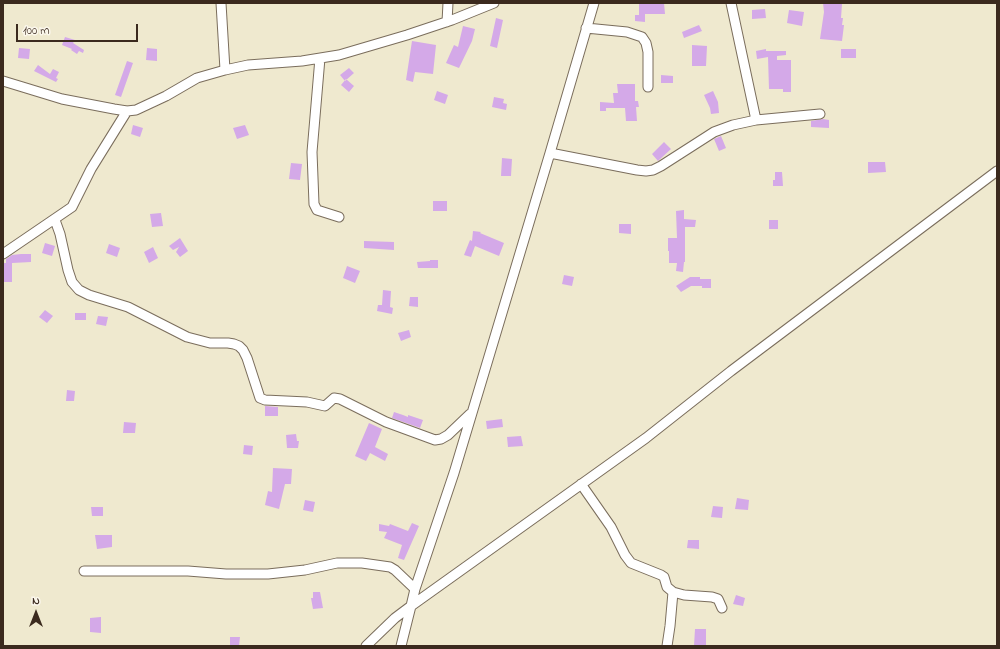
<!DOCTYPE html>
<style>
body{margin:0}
#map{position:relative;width:1000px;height:649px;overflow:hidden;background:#efe9cf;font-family:"Indie Flower",sans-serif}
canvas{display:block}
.frame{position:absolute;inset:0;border:4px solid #3b2a1e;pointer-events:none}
.north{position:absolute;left:16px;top:593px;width:40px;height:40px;-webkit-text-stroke:3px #fbf7ec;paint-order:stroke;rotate:0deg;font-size:11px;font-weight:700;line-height:16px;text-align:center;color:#3b2a1e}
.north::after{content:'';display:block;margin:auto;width:14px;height:18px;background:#3b2a1e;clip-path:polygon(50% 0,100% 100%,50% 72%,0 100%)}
.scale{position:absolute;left:16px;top:24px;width:122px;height:18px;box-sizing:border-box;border:2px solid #3b2a1e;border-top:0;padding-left:5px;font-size:12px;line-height:14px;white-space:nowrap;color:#3b2a1e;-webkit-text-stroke:3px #fbf7ec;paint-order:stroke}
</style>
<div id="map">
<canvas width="1000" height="649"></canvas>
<div class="frame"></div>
<div class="north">N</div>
<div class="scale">100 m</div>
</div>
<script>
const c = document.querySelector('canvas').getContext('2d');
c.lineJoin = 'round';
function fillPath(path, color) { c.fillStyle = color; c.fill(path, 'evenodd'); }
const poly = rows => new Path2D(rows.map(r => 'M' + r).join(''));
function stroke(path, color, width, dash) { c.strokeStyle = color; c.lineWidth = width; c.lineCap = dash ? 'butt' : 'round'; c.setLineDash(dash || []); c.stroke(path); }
const building = poly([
 [639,3,664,3,665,14,645,14,645,22,635,21,635,15,639,15],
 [823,3,842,4,841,18,843,18,842,25,844,25,842,41,820,39,824,12],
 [765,9,766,18,752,19,752,10],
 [789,10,804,12,802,26,787,23],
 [496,18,503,20,497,48,490,46],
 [699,25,702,31,684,38,682,32],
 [463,26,475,29,472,41,459,68,446,63,454,45,458,47],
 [65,37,75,40,73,43,84,50,83,53,79,51,77,54,71,50,72,49,62,45],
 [412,41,436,45,433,74,415,72,413,82,406,80],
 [692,45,707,46,706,66,692,66],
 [19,48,30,49,29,59,18,58],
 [147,48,157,49,157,61,146,60],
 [766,49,766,51,786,51,786,55,777,56,777,60,791,60,791,92,783,92,783,89,769,89,768,57,757,59,756,51],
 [841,49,856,49,856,58,841,58],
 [127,61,133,63,121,97,115,95],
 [38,65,50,74,53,69,59,72,56,78,58,79,56,82,34,71],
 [349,68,354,73,345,81,340,75],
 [661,75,673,76,673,83,661,83],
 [346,79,354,86,349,92,341,85],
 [617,84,635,84,635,101,638,101,639,107,636,107,637,121,626,121,625,108,606,108,606,111,600,111,600,102,614,103,613,93,618,93],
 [437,91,448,95,445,104,434,100],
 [713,91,718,102,719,113,711,114,710,108,704,95],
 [494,97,504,99,503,103,507,104,506,110,492,107],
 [823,119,829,120,829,128,811,127,811,121],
 [133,125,143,128,140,137,131,134],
 [245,125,249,135,237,139,233,128],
 [721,136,726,148,719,151,714,139],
 [664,142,671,149,658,161,652,154],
 [502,158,512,159,511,176,501,176],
 [868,162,885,162,886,172,868,173],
 [291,163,302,164,300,180,289,179],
 [775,172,782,172,783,186,773,186,773,180,775,180],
 [433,201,447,201,447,211,433,211],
 [684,210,684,219,696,220,695,227,685,227,685,262,684,262,683,272,676,271,677,263,669,263,669,251,668,251,668,238,677,238,676,211],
 [161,213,163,226,152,227,150,214],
 [769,220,778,220,778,229,769,229],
 [619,224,631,224,631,234,619,233],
 [473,231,481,232,480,233,504,243,499,256,475,246,471,257,464,255,470,240,472,241],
 [180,238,188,251,180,257,176,252,179,247,173,250,169,246],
 [364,241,394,242,394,250,364,248],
 [45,243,55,246,52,256,42,253],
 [109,244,120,248,117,257,106,253],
 [153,247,158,258,149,263,144,252],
 [21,254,31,254,31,262,12,263,12,282,3,282,3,263,6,263,6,259,12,255],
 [430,260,438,260,438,268,418,268,417,262,430,261],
 [347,266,360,271,355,283,343,278],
 [564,275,574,277,572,286,562,284],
 [690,277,700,277,700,279,711,279,711,288,702,288,702,286,691,286,681,292,676,286],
 [383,290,391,291,390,307,393,308,392,314,377,311,378,305,382,305],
 [410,297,418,297,418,307,409,306],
 [45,310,53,316,47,323,39,317],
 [75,313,86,313,86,320,75,320],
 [98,316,108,317,106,326,96,324],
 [409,330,411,337,401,341,398,333],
 [67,390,75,391,74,401,66,401],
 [265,406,278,407,278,416,265,416],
 [394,412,403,415,408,417,408,415,423,420,420,428,392,418],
 [502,419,503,427,487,429,486,421],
 [124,422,136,423,135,433,123,433],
 [369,423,382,429,375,447,388,454,385,461,370,453,366,461,355,456],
 [296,434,297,441,299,441,298,448,287,448,286,435],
 [521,436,523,446,508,447,507,437],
 [244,445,253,446,252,455,243,454],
 [273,468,292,469,291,484,285,484,279,509,265,505,268,491,272,492],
 [737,498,749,500,748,510,735,509],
 [305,500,315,502,313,512,303,510],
 [713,506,723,507,722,518,711,517],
 [91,507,103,507,103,516,92,516],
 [412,523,419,526,404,560,398,558,402,545,384,538,387,532,379,531,379,524,389,526,390,524,408,531],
 [95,535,112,535,112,547,97,549],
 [688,540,699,540,699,549,687,548],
 [313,592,320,592,323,608,313,609,311,598,313,598],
 [736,595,745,598,743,606,733,604],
 [101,617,101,633,90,632,90,618],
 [695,629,706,629,706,646,694,646],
 [230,637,240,637,239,646,230,646]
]);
const minor = poly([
 [221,3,225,70],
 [731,3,756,120],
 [447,22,448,3],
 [586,28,627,32,642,37,646,43,648,52,648,87],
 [320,58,312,152,314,204,317,210,339,217],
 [3,81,62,99,114,109,127,111,136,110,166,96,197,78,225,70,248,65,302,61,339,55,407,35,452,20,494,3],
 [550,153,637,170,646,171,653,170,661,166,714,132,733,125,756,120,820,114],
 [55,220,60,234,68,270,72,282,79,290,89,295,128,307,187,337,210,343,228,343,234,344,239,346,243,350,247,358,260,398,265,400,307,402,325,406,334,398,340,399,386,422,435,440,441,439,448,435,470,414],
 [3,254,72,207,91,169,127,111],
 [581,484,611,527,625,555,631,563,661,575,664,577,667,587,673,592,684,595,712,597,718,599,722,608],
 [84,571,188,571,226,574,268,574,305,570,337,563,362,563,390,567,395,570,415,589],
 [366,646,395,618,411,606,415,589,454,473,550,153,594,3],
 [401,646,411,606,646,438,731,371,997,171],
 [667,646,670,626,673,592]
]);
fillPath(building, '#d4a9e8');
stroke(minor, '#7a6d5c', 11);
stroke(minor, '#fff', 9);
</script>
